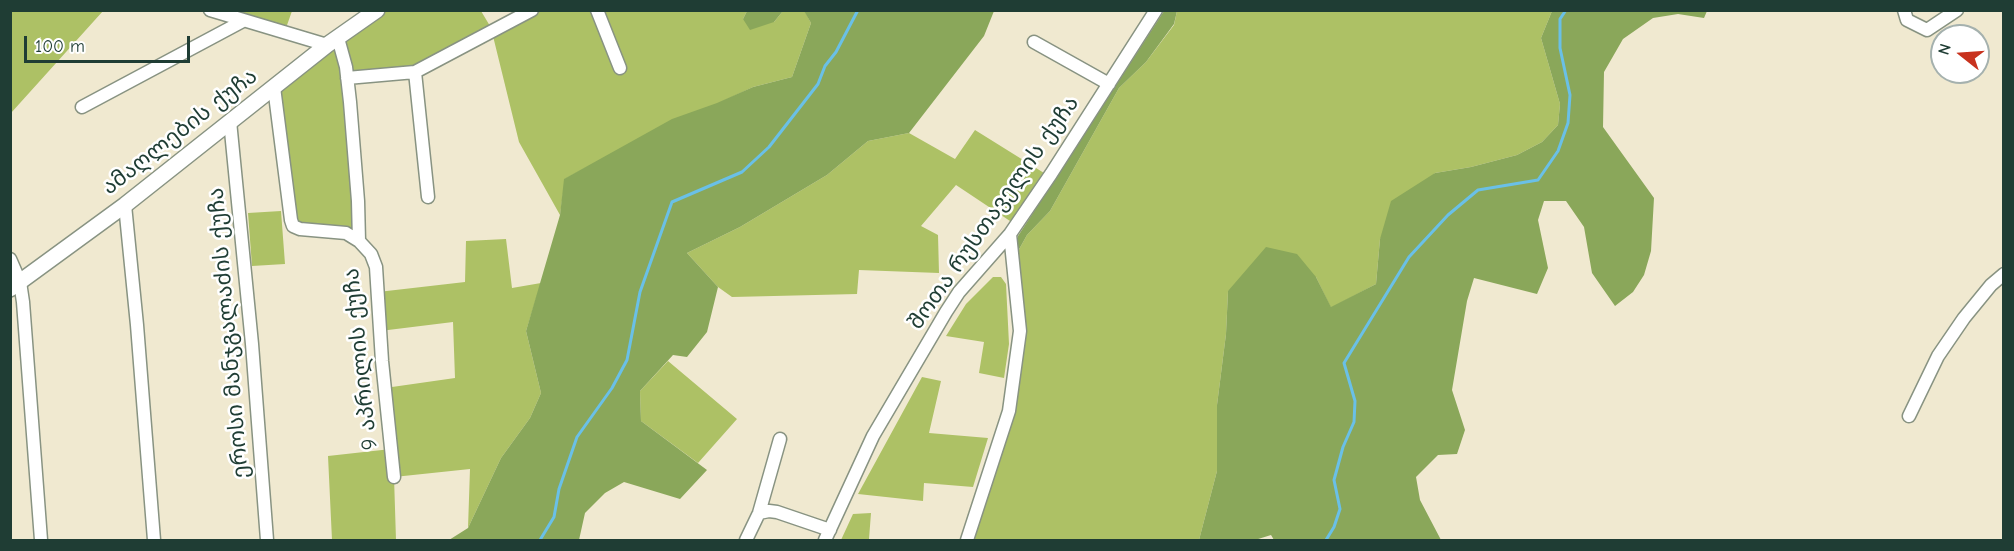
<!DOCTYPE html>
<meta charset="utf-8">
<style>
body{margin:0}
#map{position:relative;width:2014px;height:551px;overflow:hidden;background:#f0e9d0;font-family:"Comic Neue",sans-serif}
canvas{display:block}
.frame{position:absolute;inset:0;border:12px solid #1f3d34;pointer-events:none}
.north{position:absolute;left:1930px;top:24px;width:60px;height:60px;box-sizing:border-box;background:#fff;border:2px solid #a5b1ae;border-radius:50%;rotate:287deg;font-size:16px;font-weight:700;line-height:24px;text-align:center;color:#1f3d34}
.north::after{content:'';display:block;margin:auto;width:21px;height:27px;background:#c8321e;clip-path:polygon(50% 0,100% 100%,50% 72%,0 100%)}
.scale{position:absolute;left:24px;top:36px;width:166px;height:27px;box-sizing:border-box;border:3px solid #1f3d34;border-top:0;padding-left:8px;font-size:18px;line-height:21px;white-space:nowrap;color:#1f3d34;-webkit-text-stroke:4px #fff;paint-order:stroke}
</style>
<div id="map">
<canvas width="2014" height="551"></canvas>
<div class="frame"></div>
<div class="north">N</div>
<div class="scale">100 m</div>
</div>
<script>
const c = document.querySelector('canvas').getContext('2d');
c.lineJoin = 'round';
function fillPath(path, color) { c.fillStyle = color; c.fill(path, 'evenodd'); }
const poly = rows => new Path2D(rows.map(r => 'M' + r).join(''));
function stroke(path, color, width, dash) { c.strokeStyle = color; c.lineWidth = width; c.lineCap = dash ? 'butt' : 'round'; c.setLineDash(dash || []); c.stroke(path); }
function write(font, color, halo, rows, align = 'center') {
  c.font = font + ' "Comic Neue","Noto Sans Georgian",sans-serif'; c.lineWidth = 5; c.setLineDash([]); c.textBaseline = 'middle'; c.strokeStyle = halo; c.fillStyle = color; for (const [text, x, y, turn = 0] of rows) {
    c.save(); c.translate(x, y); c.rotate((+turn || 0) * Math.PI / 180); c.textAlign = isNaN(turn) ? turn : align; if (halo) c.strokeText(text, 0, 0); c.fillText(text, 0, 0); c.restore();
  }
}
const green = poly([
 [11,10,103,11,11,113,10,11],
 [532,10,747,11,743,19,774,22,783,11,804,10,811,23,792,77,753,87,611,154,565,179,560,215,519,142,492,32,415,72,347,78,359,241,293,226,274,87,377,11,481,11,493,31],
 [223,11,292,11,286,28],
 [1177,11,1552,11,1541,38,1560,104,1558,125,1542,142,1517,155,1471,167,1435,173,1380,239,1376,284,1331,308,1316,277,1228,291,1226,334,1217,405,1217,471,1199,540,973,540,1024,335,1017,253,1027,235,1050,211,1119,88,1146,62,1174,25],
 [975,130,1044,173,1013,223,956,185,921,226,938,235,939,273,859,270,857,294,732,297,718,287,687,253,740,227,827,175,868,141,909,133,955,159],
 [281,211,285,264,252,266,248,213],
 [506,239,512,288,541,283,526,331,541,393,530,418,501,458,468,528,470,469,394,477,396,540,332,540,328,456,391,449,385,388,455,378,453,322,380,331,378,292,465,282,466,241],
 [993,277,1001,277,1006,284,1009,344,1004,378,979,373,984,342,946,336,966,304],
 [668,361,737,419,698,463,641,421,640,391],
 [922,377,941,381,929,433,988,438,973,487,924,483,923,501,858,494],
 [871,513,869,539,876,540,841,540,853,514]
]);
const forest = poly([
 [747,11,747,10,783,11,774,22,750,30,743,19],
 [804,11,994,11,984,36,909,133,868,141,827,175,740,227,687,253,718,287,707,332,687,357,673,355,640,391,641,421,707,470,680,499,624,482,605,493,585,513,579,540,449,540,468,528,501,458,530,418,541,393,526,331,560,215,564,179,672,119,717,103,753,87,792,77,811,23],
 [1164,11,1177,11,1174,24,1146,62,1119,88,1050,211,1027,235,1017,253,1018,236],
 [1552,11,1707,11,1704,18,1678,14,1653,18,1623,39,1604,72,1603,127,1654,198,1651,251,1644,275,1633,292,1615,306,1592,273,1584,227,1566,201,1544,201,1538,220,1548,268,1537,294,1474,278,1467,301,1452,390,1465,430,1457,454,1438,455,1416,477,1420,500,1441,540,1274,540,1271,535,1255,540,1199,540,1217,471,1217,405,1226,334,1228,291,1266,247,1297,254,1316,277,1331,307,1376,284,1380,239,1391,201,1435,173,1471,167,1517,155,1542,142,1558,125,1560,104,1541,38]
]);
const stream = poly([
 [540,540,554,517,559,489,577,437,612,388,627,360,640,292,672,202,742,172,769,147,818,84,825,66,836,52,858,10],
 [1326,540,1334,527,1340,509,1334,480,1343,447,1354,422,1355,401,1344,363,1409,257,1448,215,1478,190,1538,180,1558,151,1568,123,1570,95,1560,48,1560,19,1566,10]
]);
const minor = poly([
 [210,10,327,45],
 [597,10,620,68],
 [1904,10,1907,20,1927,30,1957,10],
 [338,38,346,67,350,102,358,201,359,241],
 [1034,42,1109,84],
 [415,72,428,197],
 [347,78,415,72,532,10],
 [274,87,291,220,293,226,300,229,346,233,359,241,371,254,376,267,382,361,394,477],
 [82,107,243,21],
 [230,121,252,344,267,540],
 [125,205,137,325,154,540],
 [10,259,20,282,23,302,41,540],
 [1909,416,1938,356,1964,318,1991,285,2004,274],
 [759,513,769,511,777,512,830,530],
 [746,540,759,513,780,439],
 [825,540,873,436,946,312,959,292,1010,234,1051,174,1156,10],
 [967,540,1009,411,1020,331,1010,234]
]);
const tertiary = poly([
 [10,289,125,205,327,45,377,10]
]);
const streetNames = [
 ["ამაღლების ქუჩა",180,132,-38],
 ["შოთა რუსთაველის ქუჩა",994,213,-55],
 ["ეროსი მანჯგალაძის ქუჩა",229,333,-95],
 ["9 აპრილის ქუჩა",361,359,-96]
];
fillPath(green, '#adc165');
fillPath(forest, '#8aa75a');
stroke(stream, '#6ac0e7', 3);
stroke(minor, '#889382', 15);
stroke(tertiary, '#889382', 18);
stroke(minor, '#fff', 12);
stroke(tertiary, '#fff', 15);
write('22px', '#1f3d34', '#fff', streetNames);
</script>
